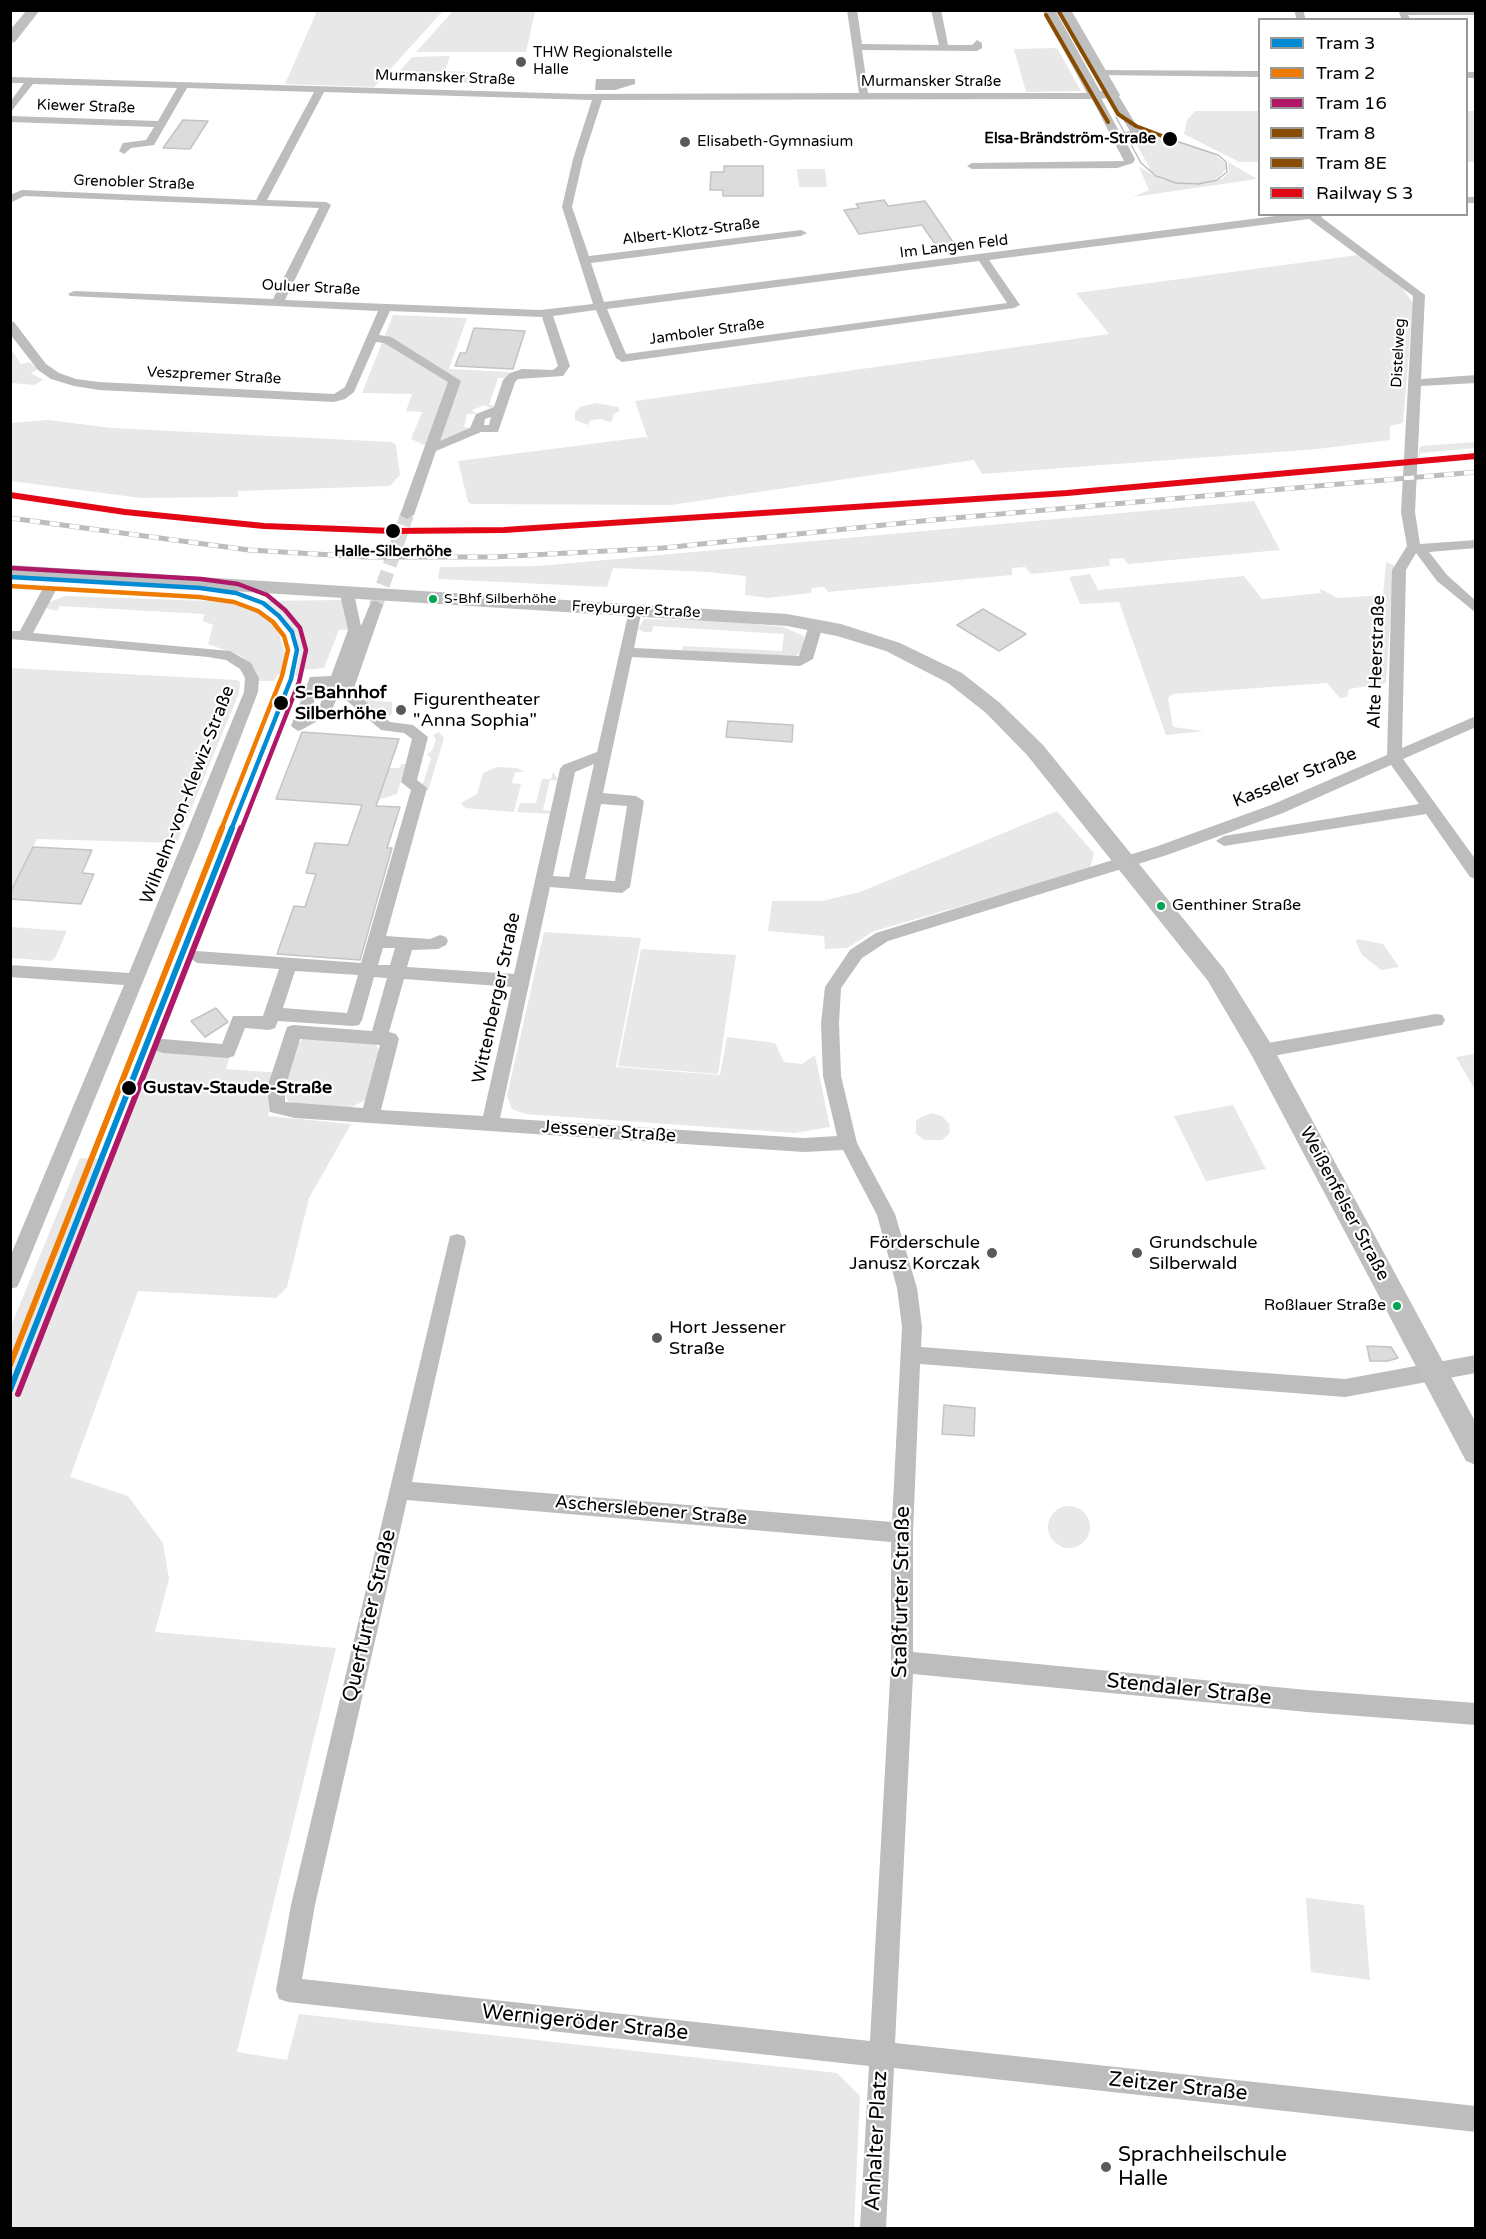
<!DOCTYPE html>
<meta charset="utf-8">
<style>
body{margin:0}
#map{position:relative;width:1486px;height:2239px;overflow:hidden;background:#fff;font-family:"Varela Round",sans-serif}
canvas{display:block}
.frame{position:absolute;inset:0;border:12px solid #000;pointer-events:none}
.legend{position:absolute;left:1258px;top:18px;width:210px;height:198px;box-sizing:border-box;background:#fff;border:2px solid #999;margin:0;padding:8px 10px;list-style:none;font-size:18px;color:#000}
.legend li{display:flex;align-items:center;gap:12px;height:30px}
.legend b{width:30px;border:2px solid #999}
</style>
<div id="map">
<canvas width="1486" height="2239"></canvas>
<div class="frame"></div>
<ul class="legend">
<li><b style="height:8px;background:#008bd2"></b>Tram 3</li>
<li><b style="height:8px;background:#ef7c00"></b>Tram 2</li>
<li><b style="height:8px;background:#af1867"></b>Tram 16</li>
<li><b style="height:8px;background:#884b00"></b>Tram 8</li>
<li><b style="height:8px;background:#884b00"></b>Tram 8E</li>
<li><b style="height:8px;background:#e30614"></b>Railway S 3</li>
</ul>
</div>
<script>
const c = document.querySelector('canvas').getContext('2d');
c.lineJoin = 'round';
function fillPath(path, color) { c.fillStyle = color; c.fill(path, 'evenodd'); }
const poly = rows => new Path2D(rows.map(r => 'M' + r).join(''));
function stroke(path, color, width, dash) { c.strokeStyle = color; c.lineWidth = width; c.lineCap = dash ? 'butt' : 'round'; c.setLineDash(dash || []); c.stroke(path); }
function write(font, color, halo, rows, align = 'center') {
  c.font = font + ' "Varela Round",sans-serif'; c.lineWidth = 4.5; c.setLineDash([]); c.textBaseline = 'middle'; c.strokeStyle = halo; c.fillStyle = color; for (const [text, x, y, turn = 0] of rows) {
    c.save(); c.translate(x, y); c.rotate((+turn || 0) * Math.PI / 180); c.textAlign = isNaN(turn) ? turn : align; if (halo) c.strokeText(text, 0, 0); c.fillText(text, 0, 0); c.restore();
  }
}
const green = poly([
 [454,10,535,11,526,52,416,52],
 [317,11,317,10,443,11,374,87,285,84],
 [1057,48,1081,91,1026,92,1014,49],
 [450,56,445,71,469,72,467,83,394,77,412,57],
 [1195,111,1259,111,1259,162,1239,162,1184,134,1187,120],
 [1467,111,1475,111,1475,162,1467,162],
 [1143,131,1214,154,1225,163,1226,169,1218,178,1203,183,1178,183,1160,177,1151,171,1136,143,1142,143,1139,138,1143,137],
 [1228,162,1257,179,1133,197,1149,190,1139,167,1162,180,1193,185,1222,179,1229,172],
 [797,169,825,169,827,187,799,187],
 [1358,255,1403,289,1413,303,1403,423,1390,426,1390,440,1317,449,982,474,974,460,671,505,471,504,468,502,458,461,645,437,648,439,635,401,1109,334,1076,293],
 [393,315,467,318,449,369,510,372,509,378,498,378,489,405,496,406,490,408,485,405,472,410,476,414,467,414,464,427,471,428,431,448,411,439,422,412,406,411,412,394,362,393],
 [10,348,21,364,29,362,38,369,31,373,43,380,34,385,11,383],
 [596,403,618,407,620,411,614,414,612,421,609,422,601,419,591,420,588,425,575,420,575,412,580,407],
 [48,420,112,428,391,442,396,445,400,475,390,486,238,491,238,497,141,498,11,481,11,423],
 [1475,442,1475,448,1421,453,1418,459,1419,448,1422,446],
 [1254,501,1280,550,1128,564,1123,558,1109,559,1110,566,1031,574,1025,567,1012,568,1012,575,828,592,824,587,812,588,811,593,768,598,745,595,746,576,708,572,613,568,607,587,438,579,440,567,539,566],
 [1386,562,1394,565,1386,683,1349,689,1347,697,1340,698,1327,683,1173,694,1168,698,1173,727,1204,731,1166,735,1119,602,1080,604,1069,577,1090,574,1098,590,1244,576,1262,599,1321,593,1319,588,1337,598,1383,595],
 [65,596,238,602,264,615,278,630,286,657,281,675,277,675,274,681,259,681,256,671,241,656,208,644,213,625,203,621,204,614,60,606,57,611,46,608,50,602],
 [343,600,350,630,339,630,324,668,303,670,300,676,295,676,300,652,296,635,282,614,263,601],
 [644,619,726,621,783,627,804,636,803,651,796,656,682,651,683,646,782,651,784,634,653,626,652,632,644,632,638,629],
 [11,668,237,680,240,682,239,693,177,843,37,839,11,893,10,767,13,762,10,761],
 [356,687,376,701,392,702,392,714,384,719,353,694],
 [439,732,444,738,428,791,422,786,431,758,427,754,432,751,436,740,433,735],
 [401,764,406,764,397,794,378,800,389,768,400,768],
 [497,767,517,768,524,772,515,772,512,783,521,784,514,812,465,808,461,803,477,794,483,773],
 [553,772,559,781,550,780,543,810,551,811,550,814,517,812,520,803,536,803,542,779,551,779],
 [1057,811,1094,853,1090,869,874,931,847,948,825,949,824,936,768,931,772,901,822,901,860,892],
 [11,927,67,931,55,958,51,961,11,958],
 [544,932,641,938,616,1067,720,1075,727,1037,775,1043,784,1062,802,1064,815,1055,830,1127,795,1133,525,1114,512,1109,507,1096],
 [1357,939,1383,944,1399,967,1381,970,1362,955,1356,942],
 [641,949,736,955,718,1074,618,1066],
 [304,1038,369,1041,377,1046,380,1052,370,1098,345,1110,299,1107,288,1101,283,1089,297,1044],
 [155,1042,233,1045,226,1069,281,1073,268,1116,351,1124,309,1198,287,1287,276,1298,138,1291,70,1477,128,1496,163,1543,169,1579,155,1632,336,1648,237,2052,287,2060,299,2014,837,2073,860,2096,854,2228,11,2228,11,1326,80,1158,111,1159],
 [1475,1054,1476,1054,1475,1090,1456,1057],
 [1233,1105,1266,1169,1206,1181,1174,1116],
 [931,1113,942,1116,949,1124,950,1133,942,1140,925,1140,916,1134,916,1120],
 '1048 1527a21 21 0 1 1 42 0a21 21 0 1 1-42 0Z',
 [1306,1898,1364,1905,1370,1980,1311,1972]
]);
const water = poly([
 [596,79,635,79,635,84,615,90,595,90]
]);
const building = poly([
 [183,120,208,121,190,149,163,148,183,120],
 [724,166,763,166,763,196,723,196,723,190,710,190,711,172,724,172,724,166],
 [884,200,888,206,925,201,955,245,937,247,922,225,859,234,844,210,859,208,856,204,884,200],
 [474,328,525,331,513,369,455,366,460,353,466,353,474,328],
 [983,609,1026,634,999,651,957,625,983,609],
 [728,721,793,725,792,742,726,737,728,721],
 [302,732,399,739,376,806,400,807,387,848,392,848,360,960,277,954,294,906,305,907,316,874,306,873,315,843,348,845,362,805,276,799,302,732],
 [33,847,92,850,82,873,94,874,81,904,10,899,10,893,33,847],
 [216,1008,228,1022,205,1037,191,1021,216,1008],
 [1367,1346,1391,1347,1398,1358,1388,1361,1370,1361,1367,1346],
 [944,1405,975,1408,974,1436,942,1434,944,1405]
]);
const streetTunnel = poly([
 [376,605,407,515]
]);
const street = poly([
 [847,10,857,10,862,44,939,45,931,10,941,10,948,45,972,45,977,40,982,43,982,48,977,51,862,50,868,93,1095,93,1100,96,1120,133,1130,131,1108,95,1117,93,1141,133,1124,138,1135,159,1133,163,1117,168,972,169,967,166,972,163,1124,161,1092,99,602,100,583,159,572,207,589,256,801,230,807,233,801,236,591,263,604,302,1291,214,1326,214,1321,217,1425,295,1421,379,1476,375,1476,383,1421,386,1415,512,1420,544,1476,540,1476,548,1429,552,1447,575,1476,601,1476,613,1437,581,1416,553,1406,570,1402,748,1476,716,1476,727,1403,759,1476,860,1476,879,1470,877,1426,814,1224,846,1216,841,1224,836,1419,804,1391,765,1283,813,1167,855,888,941,862,958,841,988,839,1023,841,1076,857,1143,895,1214,917,1288,922,1327,921,1347,1345,1379,1476,1355,1476,1373,1345,1397,920,1364,913,1533,913,1652,1307,1690,1476,1703,1476,1725,1307,1712,913,1674,895,2043,1476,2106,1476,2132,894,2068,886,2228,860,2228,869,2066,288,2002,279,1999,276,1990,291,1905,450,1236,457,1234,464,1236,466,1242,412,1482,892,1522,902,1327,897,1288,877,1215,843,1150,804,1152,295,1118,270,1112,267,1088,287,1027,293,1025,372,1031,387,978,374,977,362,1020,359,1025,353,1026,278,1021,275,1028,269,1030,245,1028,234,1056,228,1058,163,1053,157,1051,154,1046,157,1041,163,1039,222,1044,233,1016,263,1016,279,969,197,963,189,957,191,953,197,951,361,963,411,790,401,782,412,739,404,733,381,730,339,694,330,714,303,729,298,731,291,726,310,677,331,676,348,630,340,594,342,591,347,590,354,594,361,626,371,602,376,601,383,605,353,691,390,722,413,725,428,737,417,780,427,788,386,936,430,939,440,935,446,937,448,941,446,945,438,949,412,950,407,967,514,974,560,769,563,765,597,752,630,606,640,606,642,609,634,648,799,656,809,625,816,621,823,625,813,659,800,666,632,657,603,793,636,796,644,801,630,887,622,893,550,887,500,1118,804,1138,837,1136,823,1076,821,1023,825,987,850,950,876,933,1155,847,1271,805,1387,755,1392,570,1407,546,1401,512,1413,296,1309,219,989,260,1020,305,1014,308,622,362,616,358,596,310,553,316,570,366,563,376,518,379,515,382,498,432,481,432,436,451,414,515,407,519,400,515,448,382,384,343,376,342,354,392,345,399,334,402,99,390,74,386,51,379,38,370,10,334,10,322,14,322,46,364,59,373,76,379,99,382,334,394,345,387,378,311,70,296,68,294,74,291,273,299,319,208,24,196,10,203,10,195,22,190,256,200,314,92,187,88,154,145,131,148,124,154,119,151,123,143,146,140,154,127,10,122,10,116,158,121,177,88,33,84,10,113,10,102,24,83,10,83,10,77,581,94,859,93,847,10],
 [324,92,592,100,573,159,562,207,593,304,540,310,285,300,331,205,326,202,267,200,324,92],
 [979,261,1007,303,626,354,607,309,979,261],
 [390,311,542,317,558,366,553,370,522,369,510,373,503,380,494,407,476,414,470,428,440,441,461,381,391,337,379,335,390,311],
 [491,417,489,425,484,425,485,419,491,417],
 [320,685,327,685,319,708,310,713,320,685],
 [594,764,569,877,553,876,575,772,594,764],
 [601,804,627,806,615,881,585,879,601,804],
 [383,948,395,948,390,965,378,965,383,948],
 [295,971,358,975,347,1013,283,1008,295,971],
 [404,979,512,987,483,1116,381,1110,399,1039,396,1034,389,1032,404,979],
 [300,1039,380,1045,363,1108,285,1102,285,1088,300,1039],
 [407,1500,891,1542,891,1662,870,2041,302,1979,315,1905,407,1500],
 [1294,10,1303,10,1306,20,1297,20,1294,10],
 [1398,10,1476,10,1476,15,1408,15,1411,20,1402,20,1398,10],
 [1101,70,1260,71,1260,77,1098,75,1098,71,1101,70],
 [1466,72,1476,72,1476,78,1466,78,1466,72],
 [1466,197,1476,197,1476,203,1466,203,1466,197],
 [49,586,56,590,33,633,230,651,251,663,259,678,258,692,201,840,20,1281,17,1287,10,1289,10,1257,124,985,10,977,10,965,129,973,244,692,245,678,240,669,226,660,208,657,10,639,10,631,20,631,42,590,49,586],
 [1436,1014,1442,1015,1445,1020,1442,1025,1436,1026,1262,1058,1256,1056,1253,1051,1256,1046,1262,1044,1436,1014]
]);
const secondary = poly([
 [27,10,40,10,15,42,10,43,10,30,27,10],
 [1042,10,1055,10,1100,91,1104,91,1058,10,1071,10,1120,95,1118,98,1090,99,1042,10],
 [10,565,787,614,841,624,900,643,962,673,1000,703,1043,745,1224,969,1271,1044,1476,1423,1476,1465,1466,1461,1252,1056,1208,981,1027,755,986,713,948,683,886,651,837,636,787,626,10,577,10,565]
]);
const tram = poly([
 [1116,117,1141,163,1156,176,1176,183,1198,184,1217,180,1227,172,1226,162,1218,155,1170,139]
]);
const rail = poly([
 [10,518,249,550,366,557,493,557,663,548,932,520,1476,472]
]);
const rail1 = poly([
 [10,495,125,512,264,526,392,531,504,530,1067,493,1476,456]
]);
const tram1Far1 = poly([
 [10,577,200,588,236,593,263,603,279,616,292,632,297,650,291,679,231,830]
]);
const tram1 = poly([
 [10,1390,232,828]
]);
const tram2Far1 = poly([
 [10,586,199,597,234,602,258,611,273,622,284,636,288,650,282,676,221,830]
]);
const tram2 = poly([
 [10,1365,222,828]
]);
const tram3Far1 = poly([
 [11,568,201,579,238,584,267,595,285,610,300,628,306,650,299,682,241,830]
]);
const tram3 = poly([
 [18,1394,241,828]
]);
const tram4 = poly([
 [1058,10,1118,114,1136,126,1170,139]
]);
const tram5 = poly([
 [1046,15,1108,122]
]);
const markers = [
 [521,62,6,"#595959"],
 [1170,139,8,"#000"],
 [685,142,6,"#595959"],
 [393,531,8,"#000"],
 [433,599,5,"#00a651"],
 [281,703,8,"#000"],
 [401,710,6,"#595959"],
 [1161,906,5,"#00a651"],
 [129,1088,8,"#000"],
 [992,1253,6,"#595959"],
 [1137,1253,6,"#595959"],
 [1397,1306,5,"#00a651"],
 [657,1338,6,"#595959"],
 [1106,2167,6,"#595959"]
];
const farBusnames = [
 ["S-Bhf Silberhöhe",444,599]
];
const farPoinames = [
 ["THW Regionalstelle",533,53],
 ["Halle",533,70],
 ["Elisabeth-Gymnasium",697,142]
];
const farStreetnames = [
 ["Murmansker Straße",445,78,2],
 ["Murmansker Straße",931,82],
 ["Kiewer Straße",86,107,2],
 ["Grenobler Straße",134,183,2],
 ["Albert-Klotz-Straße",691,232,-7],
 ["Im Langen Feld",954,247,-7],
 ["Ouluer Straße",311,288,3],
 ["Jamboler Straße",707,332,-8],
 ["Distelweg",1399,353,-87],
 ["Veszpremer Straße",214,376,3],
 ["Freyburger Straße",636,610,3]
];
const farStopnames = [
 ["Elsa-Brändström-Straße",1156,139],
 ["Halle-Silberhöhe",393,552,"center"]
];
const busNames = [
 ["Genthiner Straße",1172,906],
 ["Roßlauer Straße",1386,1306,"right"]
];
const streetNames = [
 ["Alte Heerstraße",1377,662,-88],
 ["Kasseler Straße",1295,778,-22],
 ["Wilhelm-von-Klewiz-Straße",188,795,-69],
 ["Wittenberger Straße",497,998,-78],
 ["Jessener Straße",609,1132,4],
 ["Weißenfelser Straße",1344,1204,62],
 ["Ascherslebener Straße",651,1511,5]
];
const stopNames = [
 ["S-Bahnhof",295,693],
 ["Silberhöhe",295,714],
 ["Gustav-Staude-Straße",143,1088]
];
const poiNames = [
 ["Figurentheater",413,700],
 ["\"Anna Sophia\"",413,721],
 ["Förderschule",980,1243,"right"],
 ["Janusz Korczak",980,1264,"right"],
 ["Grundschule",1149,1243],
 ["Silberwald",1149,1264],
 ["Hort Jessener",669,1328],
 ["Straße",669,1349]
];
const nearStreetnames = [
 ["Staßfurter Straße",902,1592,-89],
 ["Querfurter Straße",370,1616,-77],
 ["Stendaler Straße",1189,1690,6],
 ["Wernigeröder Straße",585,2023,6],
 ["Zeitzer Straße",1178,2087,6],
 ["Anhalter Platz",877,2141,-87]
];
const nearPoinames = [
 ["Sprachheilschule",1118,2155],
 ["Halle",1118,2179]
];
fillPath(green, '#e8e8e8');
fillPath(water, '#bababa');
fillPath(building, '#dcdcdc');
stroke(building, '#c4c4c4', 1.5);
stroke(streetTunnel, '#d9d9d9', 14, [14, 7]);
fillPath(street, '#bdbdbd');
fillPath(secondary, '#bfbfbf');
stroke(tram, '#bdbdbd', 1.5);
stroke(rail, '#bdbdbd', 5);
stroke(rail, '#fff', 4, [10]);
stroke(rail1, '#e30614', 6);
stroke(tram1Far1, '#008bd2', 4.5);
stroke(tram1, '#008bd2', 6);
stroke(tram2Far1, '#ef7c00', 4.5);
stroke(tram2, '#ef7c00', 6);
stroke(tram3Far1, '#af1867', 4.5);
stroke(tram3, '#af1867', 6);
stroke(tram4, '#884b00', 4);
stroke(tram5, '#884b00', 4);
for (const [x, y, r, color] of markers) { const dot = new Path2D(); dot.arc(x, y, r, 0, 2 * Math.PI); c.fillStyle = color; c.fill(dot); stroke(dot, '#fff', 2); }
write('14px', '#000', '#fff', farBusnames, 'left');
write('15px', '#000', '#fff', farPoinames, 'left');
write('15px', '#000', '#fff', farStreetnames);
write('bold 15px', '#000', '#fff', farStopnames, 'right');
write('16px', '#000', '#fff', busNames, 'left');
write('18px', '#000', '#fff', streetNames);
write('bold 18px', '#000', '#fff', stopNames, 'left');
write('18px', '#000', '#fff', poiNames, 'left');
write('21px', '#000', '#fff', nearStreetnames);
write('21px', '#000', '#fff', nearPoinames, 'left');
</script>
